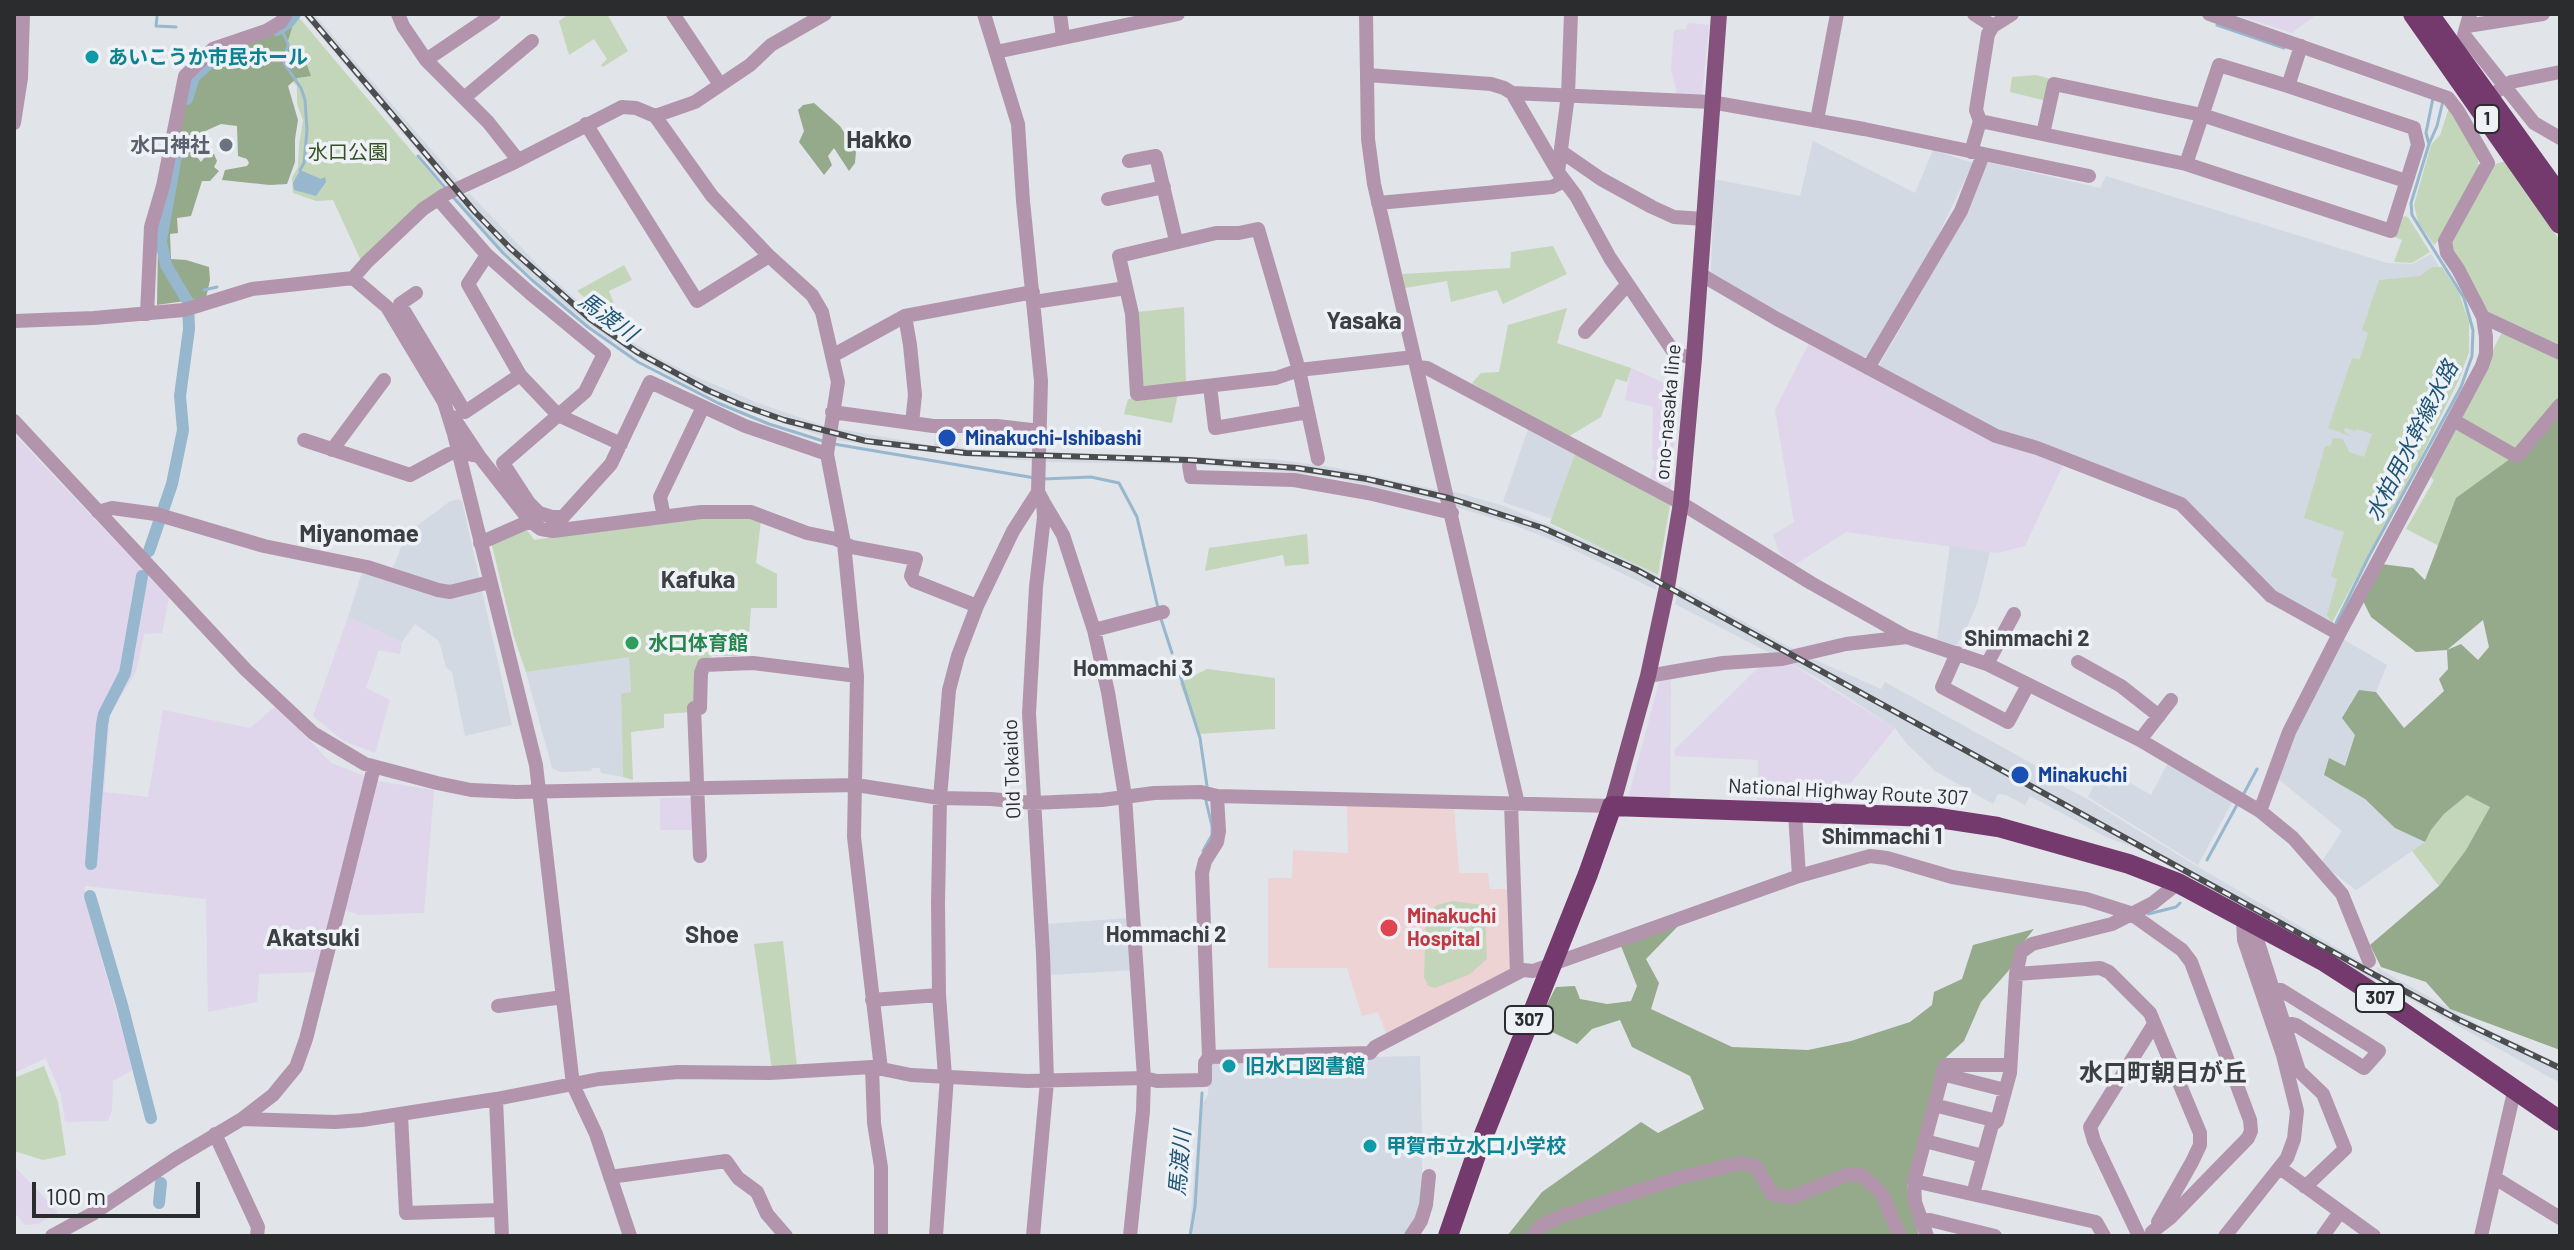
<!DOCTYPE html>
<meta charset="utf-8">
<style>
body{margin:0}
#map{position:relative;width:2574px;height:1250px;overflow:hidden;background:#e1e4e8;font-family:Barlow,sans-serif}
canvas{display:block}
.frame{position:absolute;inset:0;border:16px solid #2b2c2d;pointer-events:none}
.scale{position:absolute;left:32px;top:1182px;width:168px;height:36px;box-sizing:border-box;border:4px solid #2b2c2d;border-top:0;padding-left:10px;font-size:24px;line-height:28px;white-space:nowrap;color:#2b2c2d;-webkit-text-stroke:6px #eef2f6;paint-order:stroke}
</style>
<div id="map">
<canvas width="2574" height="1250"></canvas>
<div class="frame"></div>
<div class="scale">100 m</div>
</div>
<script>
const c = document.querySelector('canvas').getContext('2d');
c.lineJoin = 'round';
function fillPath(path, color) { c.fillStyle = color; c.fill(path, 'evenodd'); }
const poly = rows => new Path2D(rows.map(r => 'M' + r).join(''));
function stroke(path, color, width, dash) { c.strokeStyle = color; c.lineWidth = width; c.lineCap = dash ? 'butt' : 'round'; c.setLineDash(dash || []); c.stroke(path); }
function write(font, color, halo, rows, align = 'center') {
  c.font = font + ' Barlow,"Noto Sans JP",sans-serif'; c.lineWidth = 7; c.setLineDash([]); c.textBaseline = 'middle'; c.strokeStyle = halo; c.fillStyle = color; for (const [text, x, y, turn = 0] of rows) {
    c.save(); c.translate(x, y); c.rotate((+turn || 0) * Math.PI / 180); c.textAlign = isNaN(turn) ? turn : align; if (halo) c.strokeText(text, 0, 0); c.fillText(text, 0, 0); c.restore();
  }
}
const commercial = poly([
 [2234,14,2317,14,2292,33],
 [1688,23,1709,25,1702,95,1677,95,1671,68,1674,30,1686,29],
 [1810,341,2063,465,2025,546,1998,553,1846,532,1793,566,1779,552,1773,535,1794,522,1775,410],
 [1631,368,1680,390,1670,490,1649,482,1655,461,1652,459,1653,407,1625,400],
 [14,434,169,598,162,633,144,634,136,672,110,714,104,792,148,797,163,710,250,728,276,706,331,763,378,781,434,790,424,913,359,915,333,905,317,972,259,974,257,1002,208,1012,206,899,85,886,85,900,133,1070,113,1081,112,1110,108,1121,65,1122,61,1095,46,1058,14,1073],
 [348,617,402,642,400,654,379,650,366,688,390,700,375,753,344,741,313,716],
 [1784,660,1895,728,1851,783,1839,784,1835,810,1757,805,1758,760,1675,756,1674,750,1763,663],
 [1660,678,1671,678,1670,804,1636,800,1629,795],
 [660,798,692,798,692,830,660,830],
 [14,1166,58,1212,38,1224,25,1225,14,1212]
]);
const built = poly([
 [302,14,314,14,461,184,451,190],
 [1813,141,1915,193,1933,150,1973,163,1929,254,1869,355,1863,358,1783,315,1711,272,1714,179,1800,196],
 [1986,162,2100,188,2106,176,2387,263,2412,264,2431,254,2458,295,2448,401,2329,621,2274,592,2198,512,1983,426,1878,367,1924,288,1922,285],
 [469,193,541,268,580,303,620,334,611,341,547,291,499,247,456,199],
 [626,338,655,356,697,377,758,403,827,427,825,437,751,412,706,394,657,368,617,344],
 [1529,426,1576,451,1552,519,1503,502],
 [834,428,934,446,935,433,958,434,958,447,966,449,1036,454,1036,461,951,455,834,440],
 [1046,454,1271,459,1332,467,1442,491,1445,502,1322,475,1191,464,1045,462],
 [1452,491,1504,506,1611,552,1658,576,1656,590,1564,545,1514,525,1456,507],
 [458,499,462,501,512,725,465,736,452,672,446,667,439,641,415,624,402,642,348,617,365,563,392,571,401,547,412,540,418,525,449,502],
 [1950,545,1990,552,1978,601,1966,630,1956,646,1937,639],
 [1679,586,1804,655,1881,689,1885,682,2040,768,2038,773,2089,800,2193,864,2368,966,2375,982,2141,850,2106,837,2030,796,2025,805,2006,795,1998,794,1993,804,1935,771,1906,743,1895,728,1818,678,1675,604],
 [2341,638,2387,665,2376,692,2359,690,2355,735,2344,767,2324,775,2365,799,2395,828,2425,842,2356,890,2321,863,2342,831,2277,778,2294,735],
 [629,656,631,693,621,694,623,777,601,773,600,768,592,768,591,771,560,772,552,768,526,672],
 [2168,763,2234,799,2198,865,2088,797,2097,780,2110,788,2120,777,2151,795],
 [1129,918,1135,970,1050,975,1045,924],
 [2376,967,2477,1024,2560,1064,2560,1083,2385,985],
 [1420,1056,1422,1135,1422,1210,1403,1236,1189,1236,1200,1108,1208,1095,1209,1067,1217,1060]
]);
const medical = poly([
 [1347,804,1454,807,1459,873,1488,873,1490,889,1508,889,1512,974,1387,1036,1378,1012,1362,1016,1347,968,1268,968,1268,878,1292,878,1293,850,1348,853]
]);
const green = poly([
 [296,14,446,192,362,263,333,200,316,201,293,193,292,178,298,167,299,145,303,120,297,104,297,86,279,70,286,24],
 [569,14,607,14,628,51,603,67,601,65,607,59,594,39,569,55,559,21],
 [2036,75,2051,79,2047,101,2010,92,2012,77],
 [2449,108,2477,152,2479,171,2441,238,2434,245,2418,222,2414,205,2431,145,2440,135],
 [2505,161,2560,241,2560,347,2493,319,2451,253,2449,236,2493,165],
 [2405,216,2408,217,2430,252,2412,263,2394,262,2402,240,2395,237,2401,218],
 [1553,246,1567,274,1503,304,1497,290,1451,302,1447,281,1405,288,1402,274,1510,268,1511,252],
 [624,265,632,280,609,291,618,314,609,319,577,291],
 [2432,267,2442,267,2459,293,2469,322,2469,352,2460,377,2420,459,2332,623,2327,615,2337,579,2331,576,2344,532,2304,518,2325,447,2331,445,2333,438,2343,439,2349,452,2364,457,2372,434,2357,429,2356,431,2345,428,2344,432,2353,437,2328,428,2352,358,2360,359,2368,333,2362,330,2379,280,2420,276],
 [1184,307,1186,385,1143,390,1137,312],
 [1567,308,1557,343,1631,368,1627,382,1616,379,1601,417,1566,438,1472,383,1481,373,1499,372,1508,325],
 [2502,332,2560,355,2560,402,2518,453,2457,421],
 [1178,393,1172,423,1124,414,1128,399],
 [2455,424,2514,456,2439,546,2406,529,2434,480,2428,474],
 [1576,451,1670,505,1658,575,1550,523],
 [711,513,761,520,756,563,777,574,777,608,751,608,748,648,740,656,712,656,697,666,698,700,692,712,664,714,664,728,631,732,633,780,623,777,621,694,631,692,629,657,526,672,514,637,491,541,525,527,534,540],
 [1307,534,1309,564,1285,566,1283,555,1205,571,1209,548],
 [1207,669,1275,678,1275,729,1198,734,1180,683],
 [2467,794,2490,807,2466,850,2439,886,2412,851,2425,842,2431,830,2444,814],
 [1453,901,1483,905,1485,910,1487,959,1470,974,1435,988,1428,986,1424,977,1426,917,1437,905],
 [783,941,797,1067,774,1070,771,1064,754,944],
 [44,1066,58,1102,66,1155,43,1160,14,1151,14,1078]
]);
const forest = poly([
 [289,24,292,28,287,44,289,46,293,45,305,60,311,76,297,78,288,86,298,120,295,139,295,162,287,184,270,185,222,180,225,170,247,166,249,163,247,159,238,156,237,126,221,124,203,132,196,148,197,157,201,162,207,154,214,154,217,161,214,167,219,171,210,181,202,181,191,216,177,218,178,233,170,234,171,259,186,260,209,267,210,280,206,298,157,305,158,245,191,76,218,52,280,25],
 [814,103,840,126,856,151,855,163,849,171,834,148,828,156,832,165,824,175,799,142,804,131,798,110,803,105],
 [2560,411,2560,1050,2450,1009,2426,982,2381,967,2370,945,2439,886,2466,850,2490,807,2467,795,2444,814,2431,830,2425,842,2395,828,2365,799,2324,775,2329,758,2345,766,2355,735,2342,718,2359,690,2376,692,2404,728,2444,691,2439,679,2448,669,2447,650,2416,652,2371,617,2362,599,2381,564,2413,568,2425,580,2456,498,2514,456],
 [2483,620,2489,647,2478,660,2461,644,2447,650],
 [1680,924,1646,959,1659,983,1651,1009,1732,1047,1808,1050,1851,1041,1910,1022,1932,1005,1934,992,1962,979,1973,945,2034,929,2018,949,2010,969,1981,1002,1964,1041,1940,1063,1907,1185,1919,1236,1507,1236,1542,1192,1641,1122,1658,1133,1704,1109,1690,1076,1632,1047,1620,1020,1592,1029,1577,1044,1552,1032,1544,1010,1556,987,1575,986,1580,999,1607,1004,1631,1001,1637,986,1621,946]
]);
const water = poly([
 [300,170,321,179,325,177,326,182,316,196,294,190,293,183]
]);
const stream = poly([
 [157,17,156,26,176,27],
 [2217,25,2284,48],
 [281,28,288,44,284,63,301,88,305,100,307,130,304,163,300,170],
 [2429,144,2426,133,2433,98],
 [418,156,447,190],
 [452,196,503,253,532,280,588,327,638,362,718,403,769,424,823,441],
 [204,290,217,287],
 [183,293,186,292],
 [834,444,1035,478],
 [1043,479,1091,477,1119,483,1137,517,1158,608],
 [1161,619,1172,653],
 [2336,623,2368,558,2461,387,2472,356,2473,330,2464,298,2412,215,2411,203,2429,144,2437,126,2443,101],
 [1176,662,1200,738,1207,786],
 [2242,797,2257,769],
 [1203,851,1212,835,1212,826,1206,801],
 [2207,860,2238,803],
 [2148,914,2176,907,2180,903],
 [1190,1236,1195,1207,1202,1093]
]);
const canal = poly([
 [277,30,288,23,295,14],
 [187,99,194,77,217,56,238,47],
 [149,551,172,484,183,430,180,396,189,329,188,302,166,265,161,241,178,145],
 [91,864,102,724,104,714,125,673,142,576],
 [90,896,122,1005,151,1118],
 [159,1203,161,1183]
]);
const minor = poly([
 [398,14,403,26,426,60,488,122,518,160],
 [673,14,719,83],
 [984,14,1018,124,1023,201,1041,381,1038,492,1043,501,1044,517,1036,587,1029,713,1043,954,1047,1081,1033,1236],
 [1060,14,1063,37],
 [1366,14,1368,139,1374,184,1518,804],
 [1571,14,1568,95,1558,172,1576,196,1610,258,1675,354,1694,358],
 [1974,14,1993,26],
 [2012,14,1993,26,1988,34,1976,110,1980,121,2186,164,2391,231,2418,145,2414,128,2288,86,2301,46],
 [2209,14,2448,98,2458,111,2488,163,2445,241,2447,253,2458,269,2483,317,2486,337,2486,354,2482,366,2339,634,2289,732,2260,811],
 [2470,14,2464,35,2534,123,2560,138],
 [2467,26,2543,14],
 [996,52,1178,14],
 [426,60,494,14],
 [1367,75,1491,84,1504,88,1512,93,1711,102,1864,129,2089,176],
 [2499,90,2511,82,2560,72],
 [1512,93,1558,172],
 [464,98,532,41],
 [655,116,695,102,750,65,771,45,825,14],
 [1817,120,1837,14],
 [14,123,21,78,23,14],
 [586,124,697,301,769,256],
 [2043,134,2054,84,2202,115,2406,181],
 [1562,152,1601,179,1652,207,1674,217,1704,219],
 [1971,152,1980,121],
 [1129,161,1156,156,1176,241],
 [2186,164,2219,65,2288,86],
 [438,199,487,255,530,293,604,354,585,392,503,463,529,503,539,513,552,517,563,517,611,464,650,382,745,426,827,454],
 [1108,199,1164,187],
 [1378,203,1552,187,1564,181],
 [487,255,468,284,520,375,558,415,621,444],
 [1700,274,1777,319,1996,436,2037,448,2181,504,2271,596,2339,634],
 [353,278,387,307,444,402,454,434,536,765,573,1085,596,1134,630,1236],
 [416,293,400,304,465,412,520,375],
 [1034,302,1126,288],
 [147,314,151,227,163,186,185,76,213,49,266,31,281,22,286,14],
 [905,316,910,345,915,395,912,423],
 [2483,317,2560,353],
 [14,321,94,318,184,310,252,289,353,278,367,262,423,209,444,195,511,164,622,107,636,108,655,116,712,196,769,256,812,295,822,312,838,382,827,454,844,543,857,676,854,837,881,1069],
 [1585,332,1627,285],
 [832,356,905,316,1033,292],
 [1417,367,1427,368,1681,503,1811,583,1907,637,1987,664,2140,740,2260,811,2293,838,2342,894,2369,961],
 [1868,368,1961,211,1983,155],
 [1210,386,1215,428,1308,412],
 [832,412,933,426,997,426,1040,431],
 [453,417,479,456],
 [2453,420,2514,455,2518,455,2560,405],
 [14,421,246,670,313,733,365,764,437,783,471,790,516,792,856,785,940,798,991,799,1033,803,1102,800,1154,793,1201,792,1217,796,1612,806],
 [304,440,410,475,449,454,458,452,479,456,530,521,541,529,553,531,701,512,751,512,807,533,836,539,852,547,916,559,911,576,914,581,977,606],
 [332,450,384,380],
 [1318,459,1299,370,1258,229,1239,233,1216,233,1119,256,1132,314,1137,394,1276,378,1299,370,1414,357],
 [1189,465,1191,477,1294,480,1368,493,1452,513],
 [1044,503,1063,535,1094,630,1108,692,1125,796,1144,1078,1143,1111,1130,1236],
 [98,512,112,508,156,514,264,546,367,567,438,590,450,592,490,582],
 [664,517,660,497,703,407],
 [480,543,530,521],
 [1094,630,1163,612],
 [1957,653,1942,687,2008,722,2028,685],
 [2078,662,2121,686,2159,716],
 [1987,664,2014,614],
 [1648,676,1723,663,1782,659,1846,644,1907,637],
 [2140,740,2171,700],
 [1511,803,1517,973],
 [1795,813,1799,876],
 [700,856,694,708,700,708,701,673,704,665,753,663,857,676],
 [2246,921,2256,936,2299,1071,2323,1094,2345,1149,2305,1187],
 [2016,974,2100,968,2109,972,2150,1013,2200,1133,2200,1145,2192,1162,2158,1222],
 [2272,988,2281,990,2379,1051,2364,1068,2296,1025,2284,1022],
 [872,1000,939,995],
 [498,1006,563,997],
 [1209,1057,1202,873,1205,861,1217,842,1219,831,1217,796],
 [872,1067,874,1123,881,1167,881,1236],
 [1942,1074,2005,1090],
 [945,1076,939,995,938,903,940,798,949,690,958,656,977,606,1013,531,1038,492],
 [496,1099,502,1236],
 [1934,1105,1997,1121],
 [401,1115,406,1213,500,1210],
 [242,1119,335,1122,362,1120,496,1099,599,1079,678,1072,770,1073,872,1067,911,1075,1027,1081,1144,1078,1157,1081,1205,1080,1205,1063,1209,1057,1370,1053,1375,1047,1523,970,1533,971,1799,876,1870,856,1887,858,1952,877,2086,899,2130,913,2182,950,2191,962,2250,1120,2251,1131,2248,1138,2170,1218,2152,1232],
 [215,1134,258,1227,257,1236],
 [1925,1141,1983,1156],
 [2280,1168,2374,1236],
 [610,1177,726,1161,738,1178,757,1192,767,1214,786,1236],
 [2495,1178,2560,1218],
 [1914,1181,2096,1222,2104,1236],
 [1973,1194,1992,1125,1997,1121,2010,1073,2016,974,2021,952,2032,944,2112,924,2153,903,2178,883],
 [1920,1221,1930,1220,1995,1236],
 [52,1236,94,1213,175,1159,242,1119,273,1095,296,1067,306,1039,374,767],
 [936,1236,947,1076],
 [1411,1236,1421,1221,1426,1205,1429,1176],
 [1532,1236,1541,1226,1559,1217,1678,1178,1741,1163,1756,1166,1772,1194,1785,1197,1792,1197,1849,1174,1863,1176,1882,1194,1900,1236],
 [1927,1236,1915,1202,1914,1181,1944,1069,1946,1065,2010,1065],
 [2139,1236,2094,1141,2090,1127,2154,1024],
 [2225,1236,2287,1158,2294,1139,2297,1111,2283,1055,2244,940,2243,918],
 [2323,1236,2340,1212],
 [2481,1236,2514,1092]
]);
const major = poly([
 [1612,806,1648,676,1667,587,1681,503,1694,358,1719,14]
]);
const highway = poly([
 [2413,14,2560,224],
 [2429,14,2560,196],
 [1448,1236,1477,1152,1588,874,1612,806,1932,817,1998,827,2129,864,2178,883,2325,962,2398,1009,2560,1121]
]);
const rail = poly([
 [307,14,475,212,510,248,590,319,637,352,707,390,739,404,784,420,866,441,966,453,1189,460,1297,468,1367,479,1449,498,1543,528,1637,570,2375,975,2459,1020,2560,1068]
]);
const markers = [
 [92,57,8,"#0f9aa8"],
 [226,145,8,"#6b7280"],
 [947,438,10,"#1a4fb4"],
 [632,643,8,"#2e9e5b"],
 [2020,775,10,"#1a4fb4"],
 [1389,928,10,"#e0444e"],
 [1229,1066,8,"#0f9aa8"],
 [1370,1146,8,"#0f9aa8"]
];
const shields = [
 [2487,119,24],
 [2380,998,48],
 [1529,1020,48]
];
const shieldNames = [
 ["1",2487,119],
 ["307",2380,998],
 ["307",1529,1020]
];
const cultureNames = [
 ["あいこうか市民ホール",108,57],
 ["旧水口図書館",1245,1066],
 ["甲賀市立水口小学校",1386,1146]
];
const worshipNames = [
 ["水口神社",210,145]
];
const parkNames = [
 ["水口公園",348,152]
];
const streetNames = [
 ["ono-nasaka line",1668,412,-85],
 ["Old Tokaido",1012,769,-92],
 ["National Highway Route 307",1848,792,3]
];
const transitNames = [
 ["Minakuchi-Ishibashi",965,438],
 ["Minakuchi",2038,775]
];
const leisureNames = [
 ["水口体育館",648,643]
];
const healthNames = [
 ["Minakuchi",1407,916],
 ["Hospital",1407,939]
];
const waterNames = [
 ["馬渡川",608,317,36],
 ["水柏用水幹線水路",2412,441,-63],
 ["馬渡川",1180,1163,-85]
];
const neighbourhoodNames = [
 ["Shimmachi 2",2027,639],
 ["Hommachi 3",1133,669],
 ["Shimmachi 1",1882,837],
 ["Hommachi 2",1166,935]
];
const quarterNames = [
 ["Hakko",879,140],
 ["Yasaka",1364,321],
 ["Miyanomae",359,534],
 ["Kafuka",698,580],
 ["Shoe",712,935],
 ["Akatsuki",313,938],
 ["水口町朝日が丘",2163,1073]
];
fillPath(commercial, '#dfd6eb');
fillPath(built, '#d2d9e3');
fillPath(medical, '#eed3d4');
fillPath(green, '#c3d6b9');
fillPath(forest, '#95a98b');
fillPath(water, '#96b7ce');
stroke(stream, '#96b7ce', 3);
stroke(canal, '#96b7ce', 12);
stroke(minor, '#b295ad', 14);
stroke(major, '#85527e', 16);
stroke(highway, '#74396d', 20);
stroke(rail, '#4c4d4f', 6);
stroke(rail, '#eef2f6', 3, [9]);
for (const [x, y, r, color] of markers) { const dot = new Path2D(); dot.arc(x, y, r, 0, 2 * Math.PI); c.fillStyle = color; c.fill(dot); stroke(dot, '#eef2f6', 3); }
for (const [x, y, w] of shields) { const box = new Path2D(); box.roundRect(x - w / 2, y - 14, w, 28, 6); c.fillStyle = '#eef2f6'; c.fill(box); stroke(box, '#2b2c2d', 2); }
write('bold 18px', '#2b2c2d', null, shieldNames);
write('bold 20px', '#0d838f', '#eef2f6', cultureNames, 'left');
write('bold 20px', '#5b616d', '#eef2f6', worshipNames, 'right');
write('20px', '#365225', '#eef2f6', parkNames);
write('20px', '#2b2c2d', '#eef2f6', streetNames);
write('bold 20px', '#164399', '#eef2f6', transitNames, 'left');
write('bold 20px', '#27864d', '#eef2f6', leisureNames, 'left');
write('bold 20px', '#be3a42', '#eef2f6', healthNames, 'left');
write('italic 22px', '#1e5576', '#eef2f6', waterNames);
write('bold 22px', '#3d4043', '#eef2f6', neighbourhoodNames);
write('bold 24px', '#3d4043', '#eef2f6', quarterNames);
</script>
